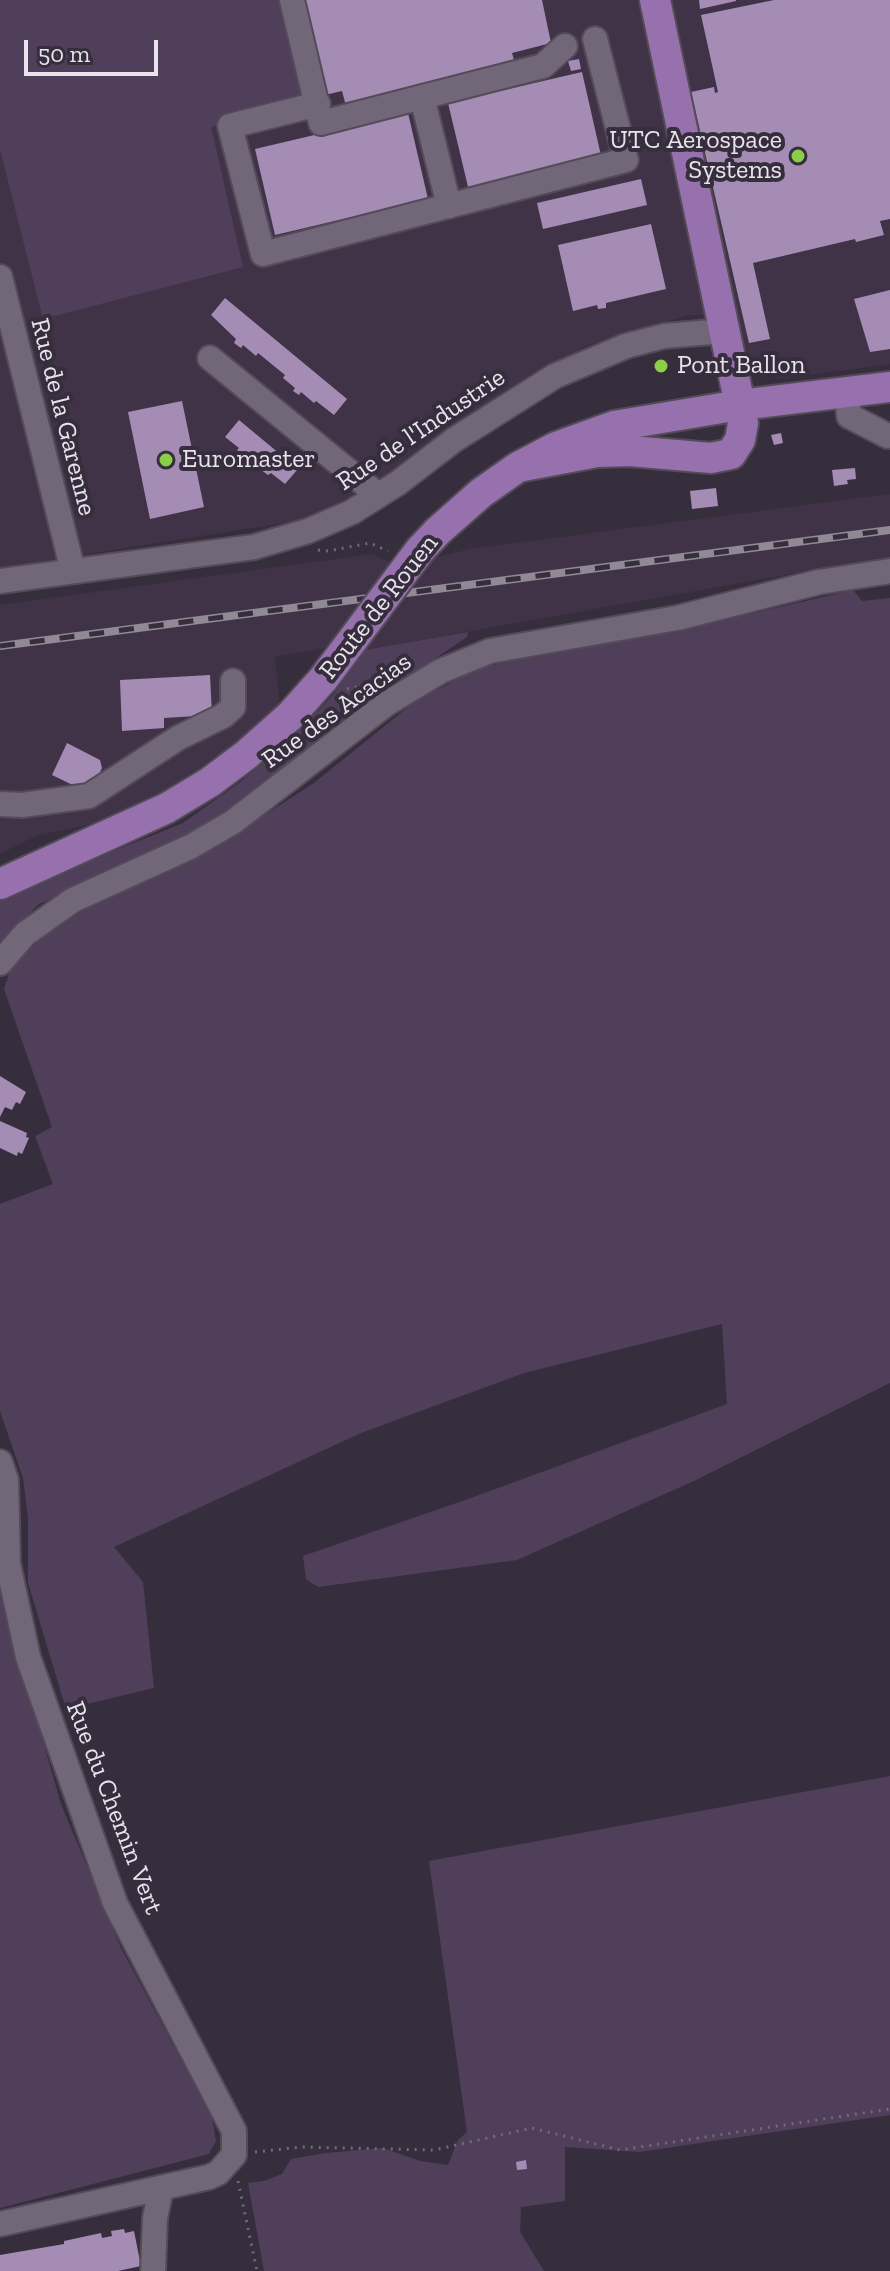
<!DOCTYPE html>
<style>
body{margin:0}
#map{position:relative;width:890px;height:2271px;overflow:hidden;background:#372e3d;font-family:"Zilla Slab",serif}
canvas{display:block}
.scale{position:absolute;left:24px;top:40px;width:134px;height:36px;box-sizing:border-box;border:4px solid #e9e3ed;border-top:0;padding-left:10px;font-size:24px;line-height:28px;white-space:nowrap;color:#e9e3ed;-webkit-text-stroke:6px #372e3d;paint-order:stroke}
</style>
<div id="map">
<canvas width="890" height="2271"></canvas>
<div class="scale">50 m</div>
</div>
<script>
const c = document.querySelector('canvas').getContext('2d');
c.lineJoin = 'round';
function fillPath(path, color) { c.fillStyle = color; c.fill(path, 'evenodd'); }
const poly = rows => new Path2D(rows.map(r => 'M' + r).join(''));
function stroke(path, color, width, dash) { c.strokeStyle = color; c.lineWidth = width; c.lineCap = dash ? 'butt' : 'round'; c.setLineDash(dash || []); c.stroke(path); }
function write(font, color, halo, rows, align = 'center') {
  c.font = font + ' "Zilla Slab",serif'; c.lineWidth = 8; c.setLineDash([]); c.textBaseline = 'middle'; c.strokeStyle = halo; c.fillStyle = color; for (const [text, x, y, turn = 0] of rows) {
    c.save(); c.translate(x, y); c.rotate((+turn || 0) * Math.PI / 180); c.textAlign = isNaN(turn) ? turn : align; if (halo) c.strokeText(text, 0, 0); c.fillText(text, 0, 0); c.restore();
  }
}
const built = poly([
 [0,0,890,0,890,364,778,379,758,369,746,349,737,315,689,315,585,346,478,414,411,463,332,512,283,523,0,568],
 [890,494,890,559,824,568,365,650,374,633,428,560,469,549],
 [372,554,392,563,346,626,326,648,275,657,280,709,252,733,148,801,91,824,36,836,0,854,0,605]
]);
const green = poly([
 [0,0,290,0,313,100,211,127,243,267,43,319,0,149],
 [853,590,862,601,890,598,890,1383,696,1480,517,1560,318,1587,306,1579,303,1556,471,1498,727,1404,722,1324,524,1373,361,1433,114,1547,143,1582,154,1688,66,1709,28,1583,28,1517,23,1478,0,1411,0,1204,53,1184,35,1136,52,1127,4,989,10,971,40,939,108,894,174,868,229,838,314,783,413,703,474,670,560,649,758,612],
 [468,632,467,637,376,698,261,794,181,844,39,904,0,942,0,897,183,823,239,783,292,738,333,695,365,650],
 [0,1584,6,1584,17,1651,61,1804,120,1946,212,2118,216,2141,209,2154,0,2208],
 [890,1776,890,2115,639,2152,565,2147,565,2201,521,2207,520,2232,544,2271,264,2271,248,2183,264,2181,282,2174,291,2159,326,2153,383,2148,420,2161,448,2165,458,2140,467,2132,429,1861]
]);
const building = poly([
 [304,0,542,0,551,43,512,53,516,67,346,106,342,91,325,95],
 [699,0,736,0,736,1,700,9],
 [774,0,890,0,890,219,880,221,884,235,856,242,855,239,753,263,770,339,749,343,691,92,714,87,715,93,718,92,701,15],
 [579,59,581,69,571,71,568,61],
 [582,72,602,160,469,191,448,103],
 [408,113,428,199,275,235,255,149],
 [641,179,647,205,543,229,537,203],
 [651,224,666,289,606,303,606,308,598,309,597,305,573,311,558,245],
 [890,290,890,349,870,352,854,299],
 [225,298,347,399,334,415,316,401,314,403,301,392,299,395,293,391,295,388,283,378,285,375,258,353,256,356,243,345,241,348,234,343,236,339,211,315],
 [665,358,669,371,657,374,654,361],
 [182,401,204,507,150,519,128,412],
 [239,420,298,469,285,484,271,473,268,475,257,467,254,470,247,464,250,461,237,450,239,448,225,437],
 [781,433,783,443,774,445,771,435],
 [855,468,856,479,847,480,848,484,834,486,832,470],
 [716,488,718,506,692,509,690,491],
 [210,675,212,715,164,718,164,728,122,731,120,680],
 [67,743,100,760,102,768,92,788,85,791,52,775],
 [0,1076,26,1092,20,1104,16,1102,12,1110,5,1107,0,1117],
 [0,1121,27,1133,26,1137,29,1138,22,1154,18,1152,17,1156,0,1148],
 [526,2160,527,2169,517,2170,516,2162],
 [124,2229,125,2233,134,2231,141,2266,118,2271,0,2271,0,2255,64,2244,64,2241,101,2233,102,2238,112,2236,111,2231]
]);
const path = poly([
 [318,550,328,551,370,543,388,551],
 [347,689,366,685,382,675,393,676],
 [255,2152,301,2147,434,2150,532,2128,620,2150,890,2109],
 [238,2181,257,2271]
]);
const minor = poly([
 [292,0,321,123,543,66,565,46],
 [422,97,449,206],
 [318,104,230,126,263,254,626,160,595,39],
 [0,277,73,571],
 [210,358,378,495],
 [847,392,849,416,888,436],
 [0,581,254,547,308,531,352,512,398,483,454,440,555,376,626,346,664,336,724,331],
 [0,804,22,805,89,796,178,738,223,716,233,707,233,681],
 [0,963,25,934,73,900,190,847,233,822,386,704,441,671,490,651,677,618,819,582,890,571],
 [0,1462,6,1480,8,1564,28,1657,115,1903,234,2131,234,2155,218,2173,209,2177,0,2224],
 [153,2271,155,2218,161,2188]
]);
const major = poly([
 [518,467,597,452,630,451,711,458,731,454,740,440,743,423,740,405,655,0],
 [438,531,481,493,518,467,556,447,614,426,740,405,890,387],
 [0,884,167,808,210,782,246,755,290,716,324,678]
]);
const rail = poly([
 [0,646,890,530]
]);
const majorBridge = poly([
 [324,678,420,550,438,531]
]);
const markers = [
 [798,156,8,"#8bce47"],
 [661,366,8,"#8bce47"],
 [166,460,8,"#8bce47"]
];
const poiNames = [
 ["UTC Aerospace",782,141,"right"],
 ["Systems",782,171,"right"],
 ["Pont Ballon",677,366],
 ["Euromaster",182,460]
];
const streetNames = [
 ["Rue de la Garenne",63,417,76],
 ["Rue de l'Industrie",421,430,-34],
 ["Route de Rouen",379,607,-52],
 ["Rue des Acacias",337,711,-36],
 ["Rue du Chemin Vert",114,1808,69]
];
fillPath(built, '#403348');
fillPath(green, '#503f5b');
fillPath(building, '#a58cb5');
stroke(minor, '#544b58', 28);
stroke(major, '#544b58', 34);
stroke(path, '#726a78', 3, [2, 6]);
stroke(minor, '#716778', 24);
stroke(major, '#9771ae', 30);
stroke(rail, '#918996', 8);
stroke(rail, '#372e3d', 5, [15]);
stroke(majorBridge, '#544b58', 34, []);
stroke(majorBridge, '#9771ae', 30);
for (const [x, y, r, color] of markers) { const dot = new Path2D(); dot.arc(x, y, r, 0, 2 * Math.PI); c.fillStyle = color; c.fill(dot); stroke(dot, '#372e3d', 3); }
write('26px', '#e9e3ed', '#372e3d', poiNames, 'left');
write('26px', '#e9e3ed', '#372e3d', streetNames);
</script>
